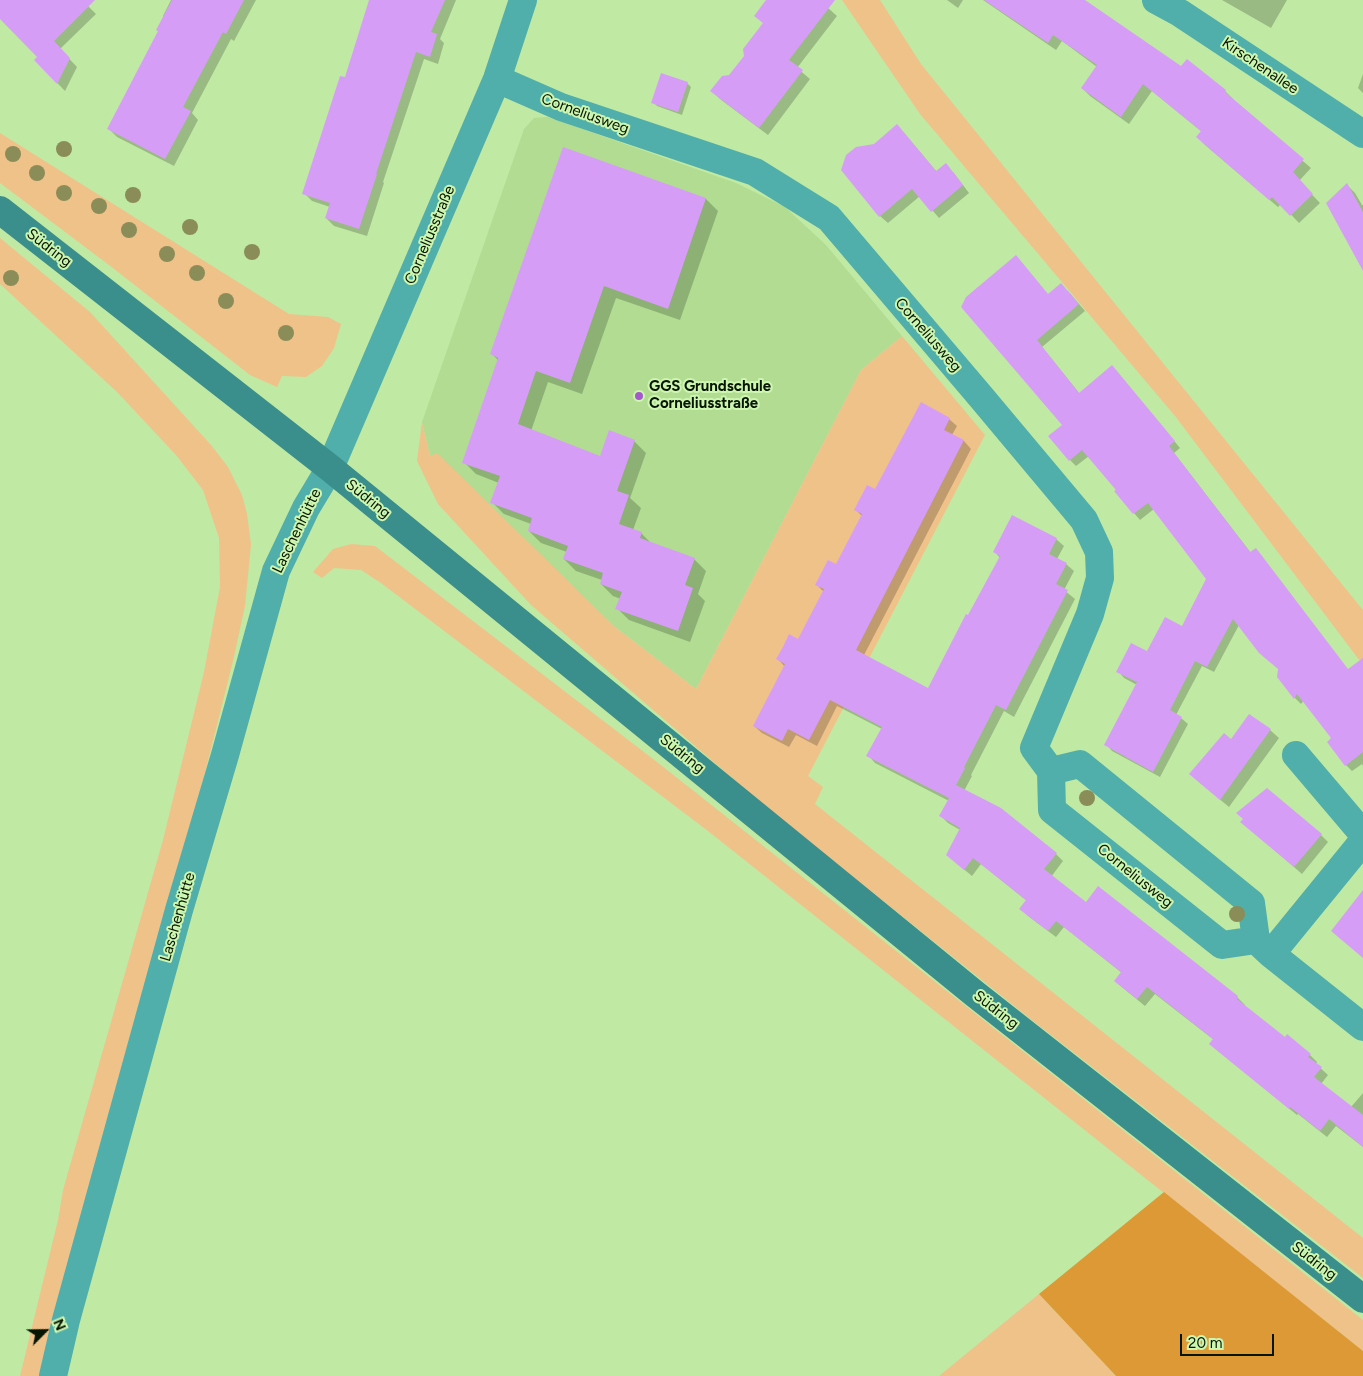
<!DOCTYPE html>
<meta charset="utf-8">
<style>
body{margin:0}
#map{position:relative;width:1363px;height:1376px;overflow:hidden;background:#c0e9a3;font-family:Figtree,sans-serif}
canvas{display:block}
.north{position:absolute;left:20px;top:1306px;width:50px;height:50px;-webkit-text-stroke:4px #cdf6b0;paint-order:stroke;rotate:67deg;font-size:14px;font-weight:700;line-height:20px;text-align:center;color:#081500}
.north::after{content:'';display:block;margin:auto;width:18px;height:22px;background:#081500;clip-path:polygon(50% 0,100% 100%,50% 72%,0 100%)}
.scale{position:absolute;left:1180px;top:1334px;width:94px;height:22px;box-sizing:border-box;border:2px solid #081500;border-top:0;padding-left:6px;font-size:15px;line-height:18px;white-space:nowrap;color:#081500;-webkit-text-stroke:4px #cdf6b0;paint-order:stroke}
</style>
<div id="map">
<canvas width="1363" height="1376"></canvas>
<div class="north">N</div>
<div class="scale">20 m</div>
</div>
<script>
const c = document.querySelector('canvas').getContext('2d');
c.lineJoin = 'round';
function fillPath(path, color) { c.fillStyle = color; c.fill(path, 'evenodd'); }
const poly = rows => new Path2D(rows.map(r => 'M' + r).join(''));
function stroke(path, color, width, dash) { c.strokeStyle = color; c.lineWidth = width; c.lineCap = dash ? 'butt' : 'round'; c.setLineDash(dash || []); c.stroke(path); }
function write(font, color, halo, rows, align = 'center') {
  c.font = font + ' Figtree,sans-serif'; c.lineWidth = 4; c.setLineDash([]); c.textBaseline = 'middle'; c.strokeStyle = halo; c.fillStyle = color; for (const [text, x, y, turn = 0] of rows) {
    c.save(); c.translate(x, y); c.rotate((+turn || 0) * Math.PI / 180); c.textAlign = isNaN(turn) ? turn : align; if (halo) c.strokeText(text, 0, 0); c.fillText(text, 0, 0); c.restore();
  }
}
const built = poly([
 [548,117,736,183,785,207,826,245,902,336,861,370,696,689,615,627,430,456,422,422,524,129,534,118]
]);
const green = poly([
 [842,0,880,0,921,64,1358,604,1363,610,1363,665,1175,416,920,114],
 [0,133,289,314,328,317,341,324,334,348,322,366,306,377,282,376,277,387,250,375,109,265,0,183],
 [0,238,90,312,211,445,228,467,242,495,247,514,251,544,245,606,233,661,198,801,45,1376,20,1376,58,1220,63,1190,163,840,204,672,220,587,219,538,203,490,176,455,117,392,0,284],
 [902,336,985,435,808,776,823,787,815,804,1363,1238,1363,1278,1033,1021,773,813,531,605,438,504,417,461,422,422,430,456,437,453,615,627,696,689,861,370],
 [351,544,375,546,657,762,1363,1320,1363,1351,708,831,381,583,361,570,334,568,322,578,313,572,333,549],
 [1039,1294,1116,1376,939,1376]
]);
const forest = poly([
 [1164,1192,1363,1351,1363,1376,1116,1376,1039,1294]
]);
const shadow = poly([
 [0,0,82,0,96,14,60,49,77,67,65,91,35,60,39,57,0,17],
 [171,0,256,0,234,41,231,39,192,113,198,120,174,166,117,137,109,129,160,32,164,17,163,16],
 [386,0,456,0,440,39,444,43,438,64,424,59,383,182,384,183,367,236,334,226,326,218,330,207,312,201,304,193,345,79],
 [770,0,819,0,837,16,797,68,810,79,768,135,720,99,712,91,730,76,745,56,764,24],
 [947,0,963,0,958,8],
 [983,0,1071,0,1181,68,1225,91,1233,99,1232,100,1311,168,1299,181,1320,203,1299,223,1281,204,1278,207,1205,145,1198,137,1202,132,1152,91,1129,124,1090,96,1082,88,1097,67,1062,41,1056,50],
 [1222,0,1287,0,1271,28],
 [1363,74,1363,93,1358,88],
 [687,83,691,87,682,115,657,106,653,102],
 [904,133,937,172,953,172,969,193,939,218,920,196,888,223,880,216,875,145],
 [564,148,706,199,718,211,680,320,616,298,582,394,548,382,531,431,601,457,634,441,646,453,630,498,641,508,633,530,641,533,652,544,694,559,706,571,698,594,705,601,690,642,629,620,617,608,621,599,613,596,601,584,602,580,576,571,564,559,567,552,541,543,529,531,531,524,504,514,492,502,499,483,476,474,464,462,499,361,492,354],
 [1347,185,1355,193,1362,205,1363,205,1363,269],
 [1068,291,1085,311,1042,347,1080,394,1118,373,1180,448,1174,453,1251,553,1363,689,1363,766,1362,764,1352,771,1346,765,1333,738,1304,700,1301,704,1295,698,1279,669,1239,625,1214,672,1202,666,1176,715,1181,718,1188,724,1160,777,1112,751,1106,744,1137,685,1124,678,1118,671,1148,653,1182,628,1207,579,1154,509,1140,520,1116,492,1117,491,1089,456,1076,466,1070,460,1064,425,962,307,1049,295],
 [949,419,957,426,952,435,964,441,971,449,864,655,929,689,1000,558,995,552,1056,539,1064,546,1057,559,1066,564,1074,571,1064,590,1075,599,1014,717,1004,711,971,775,972,776,964,791,1056,854,1063,861,1051,877,1086,904,1237,997,1245,1005,1244,1006,1285,1038,1310,1055,1317,1062,1316,1064,1328,1075,1321,1084,1351,1107,1363,1093,1363,1147,1336,1126,1327,1137,1298,1114,1297,1115,1218,1051,1210,1044,1214,1040,1155,994,1145,1006,1123,988,1115,981,1122,973,1064,927,1056,937,1028,916,1021,909,1027,901,981,864,972,876,955,862,960,830,948,823,941,816,949,801,875,763,868,755,882,729,837,706,817,746,796,735,789,747,762,733,754,726,785,667,778,659,799,640,824,592,817,585,837,565,862,516,856,510],
 [1250,715,1270,730,1279,738,1229,807,1199,782],
 [1242,822,1321,835,1328,842,1302,874]
]);
const building = poly([
 [0,0,95,0,54,41,70,58,57,84,34,60,37,57,0,19],
 [172,0,244,0,226,34,223,32,183,107,191,111,165,159,107,129,158,31,156,30],
 [369,0,445,0,431,32,437,34,430,57,416,52,376,174,377,174,359,229,325,218,330,203,302,194,340,76,345,77],
 [766,0,835,0,789,60,803,70,759,128,710,91,722,76,729,75,744,56,743,49,763,23,754,16],
 [984,0,1085,0,1181,66,1187,59,1226,90,1225,92,1304,159,1293,172,1313,194,1290,216,1272,197,1269,200,1196,137,1201,131,1143,84,1121,117,1081,88,1097,65,1053,35,1048,43],
 [661,73,688,82,678,112,651,103],
 [897,124,936,171,946,163,963,185,931,212,912,189,879,217,841,170,846,155,856,147,874,144],
 [563,147,706,198,668,309,604,286,570,383,536,371,518,424,600,456,609,430,635,440,617,491,629,495,619,524,642,532,640,538,695,558,685,585,693,588,678,631,615,609,622,592,600,584,603,573,563,559,568,546,528,531,532,518,490,503,500,476,462,463,498,358,490,354],
 [1347,183,1363,212,1363,271,1326,203],
 [1016,255,1048,294,1061,283,1079,304,1037,340,1079,393,1112,365,1175,441,1169,446,1250,552,1256,548,1348,669,1363,658,1363,752,1345,766,1327,742,1331,738,1297,694,1294,699,1277,677,1278,669,1259,653,1233,619,1207,667,1195,661,1170,710,1182,717,1153,772,1104,745,1137,682,1116,672,1131,643,1147,651,1165,617,1182,626,1206,579,1148,503,1133,514,1114,491,1116,490,1082,450,1069,461,1048,436,1062,425,961,307,966,297],
 [921,402,950,418,944,430,964,440,856,650,928,688,966,614,968,615,1000,556,993,552,1012,515,1057,538,1049,554,1067,563,1056,584,1068,590,1006,710,996,705,964,767,965,768,956,785,1001,808,1057,853,1044,869,1086,902,1098,886,1238,996,1237,999,1285,1037,1287,1034,1311,1054,1308,1057,1322,1067,1314,1077,1363,1115,1363,1147,1329,1119,1320,1131,1290,1107,1289,1109,1209,1044,1213,1039,1147,987,1137,999,1114,981,1121,972,1056,921,1048,931,1019,909,1026,900,973,858,964,870,946,855,960,828,939,816,949,798,866,756,882,727,830,700,809,740,788,729,782,741,753,726,785,664,776,659,783,647,789,634,798,639,824,589,815,585,828,560,836,564,862,514,854,510,867,485,875,489],
 [1249,714,1271,729,1220,800,1189,774,1224,733,1231,739],
 [1267,788,1322,834,1294,867,1240,822,1243,819,1236,813],
 [1363,890,1363,958,1331,931]
]);
const street = poly([
 [1156,0,1180,13,1363,134],
 [497,79,561,107,755,172,829,218,981,397,1084,520,1099,552,1100,578,1090,614,1034,748,1051,771,1052,810,1222,945,1256,940],
 [1296,755,1363,834],
 [1051,771,1080,764,1251,903,1256,940,1271,954,1363,1027],
 [1271,954,1363,841],
 [53,1376,66,1320,179,910,225,755,276,571,306,508,330,468,497,79,523,0]
]);
const secondary = poly([
 [0,210,330,468,975,994,1363,1299]
]);
const trees = [
 [64,149],
 [13,154],
 [37,173],
 [64,193],
 [133,195],
 [99,206],
 [190,227],
 [129,230],
 [252,252],
 [167,254],
 [197,273],
 [11,278],
 [226,301],
 [286,333],
 [1087,798],
 [1237,914]
];
const markers = [
 [639,396,5,"#a458cb"]
];
const streetNames = [
 ["Kirschenallee",1260,66,34],
 ["Corneliusweg",585,114,20],
 ["Corneliusstraße",430,235,-67],
 ["Südring",49,248,38],
 ["Corneliusweg",928,335,49],
 ["Südring",368,499,39],
 ["Laschenhütte",297,531,-64],
 ["Südring",682,754,39],
 ["Corneliusweg",1135,876,39],
 ["Laschenhütte",178,917,-74],
 ["Südring",996,1010,38],
 ["Südring",1314,1261,38]
];
const poiNames = [
 ["GGS Grundschule",649,387],
 ["Corneliusstraße",649,404]
];
fillPath(built, '#b1dc91');
fillPath(green, '#efc28a');
fillPath(forest, '#dc9935');
fillPath(shadow, '#0003');
fillPath(building, '#d69df7');
stroke(street, '#50aeab', 28);
stroke(secondary, '#3a8e8b', 28);
c.fillStyle = '#8a8d58';
for (const [x, y] of trees) { c.beginPath(); c.arc(x, y, 8, 0, 2 * Math.PI); c.fill(); }
for (const [x, y, r, color] of markers) { const dot = new Path2D(); dot.arc(x, y, r, 0, 2 * Math.PI); c.fillStyle = color; c.fill(dot); stroke(dot, '#cdf6b0', 2); }
write('15px', '#081500', '#cdf6b0', streetNames);
write('bold 15px', '#081500', '#cdf6b0', poiNames, 'left');
</script>
